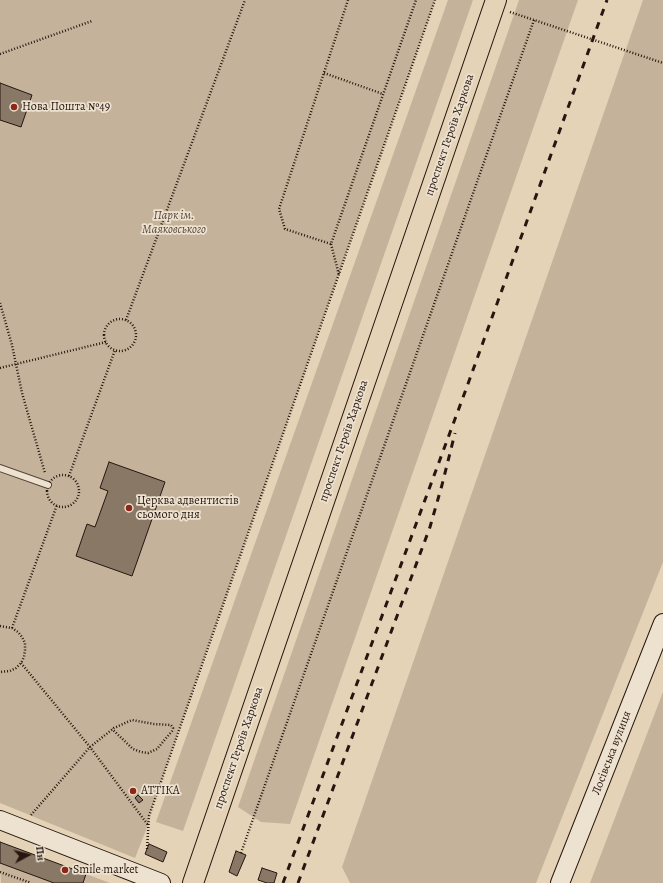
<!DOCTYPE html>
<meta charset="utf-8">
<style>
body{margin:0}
#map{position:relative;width:663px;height:883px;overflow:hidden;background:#e4d3b7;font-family:Alegreya,serif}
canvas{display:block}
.north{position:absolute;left:8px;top:835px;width:40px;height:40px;-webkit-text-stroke:3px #ede2d0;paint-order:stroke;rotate:83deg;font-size:11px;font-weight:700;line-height:16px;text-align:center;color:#27160f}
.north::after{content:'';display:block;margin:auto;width:14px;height:18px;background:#27160f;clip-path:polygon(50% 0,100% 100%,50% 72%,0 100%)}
</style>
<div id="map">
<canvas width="663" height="883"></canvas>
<div class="north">Пн</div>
</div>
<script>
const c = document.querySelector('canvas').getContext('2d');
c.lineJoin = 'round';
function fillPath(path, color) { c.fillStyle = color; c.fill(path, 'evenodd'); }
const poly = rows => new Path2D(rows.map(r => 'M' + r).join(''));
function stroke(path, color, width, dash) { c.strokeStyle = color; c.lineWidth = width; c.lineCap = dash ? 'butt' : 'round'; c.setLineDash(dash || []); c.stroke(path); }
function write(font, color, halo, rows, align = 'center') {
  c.font = font + ' Alegreya,serif'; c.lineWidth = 3.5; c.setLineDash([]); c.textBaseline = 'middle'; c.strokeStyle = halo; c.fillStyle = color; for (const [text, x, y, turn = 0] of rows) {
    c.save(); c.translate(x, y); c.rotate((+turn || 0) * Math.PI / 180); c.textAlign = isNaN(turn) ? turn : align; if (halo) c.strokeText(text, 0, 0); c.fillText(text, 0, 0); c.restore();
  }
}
const green = poly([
 [0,0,435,0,149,816,148,825,135,858,0,803],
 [448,0,473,0,183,831,156,822],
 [519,0,578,0,290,824,261,822,238,807],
 [643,0,663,0,663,562,536,883,350,883,342,867],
 [663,692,663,883,590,883],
 [0,863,54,883,1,883],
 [86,874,110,883,83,883]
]);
const building = poly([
 [0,83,32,95,21,127,0,120,0,83],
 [109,462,165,482,132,576,76,556,87,524,95,527,108,491,100,488,109,462],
 [133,788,137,793,134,795,130,793,130,790,133,788],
 [138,795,143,800,139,803,135,798,138,795],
 [0,842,86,874,83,883,54,883,0,863,0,842],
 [149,844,167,852,163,862,145,854,149,844],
 [236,851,246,855,237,876,229,872,236,851],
 [262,868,277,873,274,883,267,883,258,880,262,868]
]);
const path = poly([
 [348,0,279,209,285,229,331,244,416,0],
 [510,12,663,63],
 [0,54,92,21],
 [324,73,383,94],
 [331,244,339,275],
 [0,303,12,345,22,393,45,473],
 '104 335a16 16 0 1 1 32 0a16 16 0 1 1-32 0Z',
 [126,320,245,0],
 [0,368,106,342],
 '47 491a16 16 0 1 1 32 0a16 16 0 1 1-32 0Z',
 [69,476,115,350],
 [0,626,12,628,18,632,22,637,25,643,25,650,24,657,21,663,16,668,10,671,0,672],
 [12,628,57,505],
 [21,663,90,747,148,825],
 [31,815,90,747,114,728,132,720,154,724,171,725,173,728,172,731,157,749,148,753,141,752,133,749,112,729],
 [147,849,149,816,435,0],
 [241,853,534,20],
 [0,872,31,883]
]);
const lane = poly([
 [0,468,48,485]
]);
const secondary = poly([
 [0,820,161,883],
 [560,883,663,623]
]);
const primary = poly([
 [193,883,496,0]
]);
const rail = poly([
 [283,883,465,392,607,0],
 [298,883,430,527,442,485,455,433]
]);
const markers = [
 [14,107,4,"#8f2418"],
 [129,508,4,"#8f2418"],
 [133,791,4,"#8f2418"],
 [65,870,4,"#8f2418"]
];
const poiNames = [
 ["Нова Пошта №49",22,107],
 ["Церква адвентистів",137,501],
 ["сьомого дня",137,515],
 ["АТТІКА",141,791],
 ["Smile market",73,870]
];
const streetNames = [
 ["проспект Героїв Харкова",450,135,-71],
 ["проспект Героїв Харкова",344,441,-71],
 ["проспект Героїв Харкова",239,748,-71],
 ["Лосівська вулиця",612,753,-69]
];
const parkNames = [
 ["Парк ім.",174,216],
 ["Маяковського",174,230]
];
fillPath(green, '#c4b39a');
fillPath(building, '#897866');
stroke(building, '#27160f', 1);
stroke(lane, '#564539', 8);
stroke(secondary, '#27160f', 20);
stroke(primary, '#27160f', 22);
stroke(path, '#27160f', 2.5, [1, 2]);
stroke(lane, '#ede2d0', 6);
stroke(secondary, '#ede2d0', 18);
stroke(primary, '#e4d3b7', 20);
stroke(rail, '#27160f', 3, [7, 7]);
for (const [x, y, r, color] of markers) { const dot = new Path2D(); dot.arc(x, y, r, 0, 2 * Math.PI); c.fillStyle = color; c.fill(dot); stroke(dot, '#ede2d0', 1.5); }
write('12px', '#27160f', '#ede2d0', poiNames, 'left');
write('12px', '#27160f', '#ede2d0', streetNames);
write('italic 12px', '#564539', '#ede2d0', parkNames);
</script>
